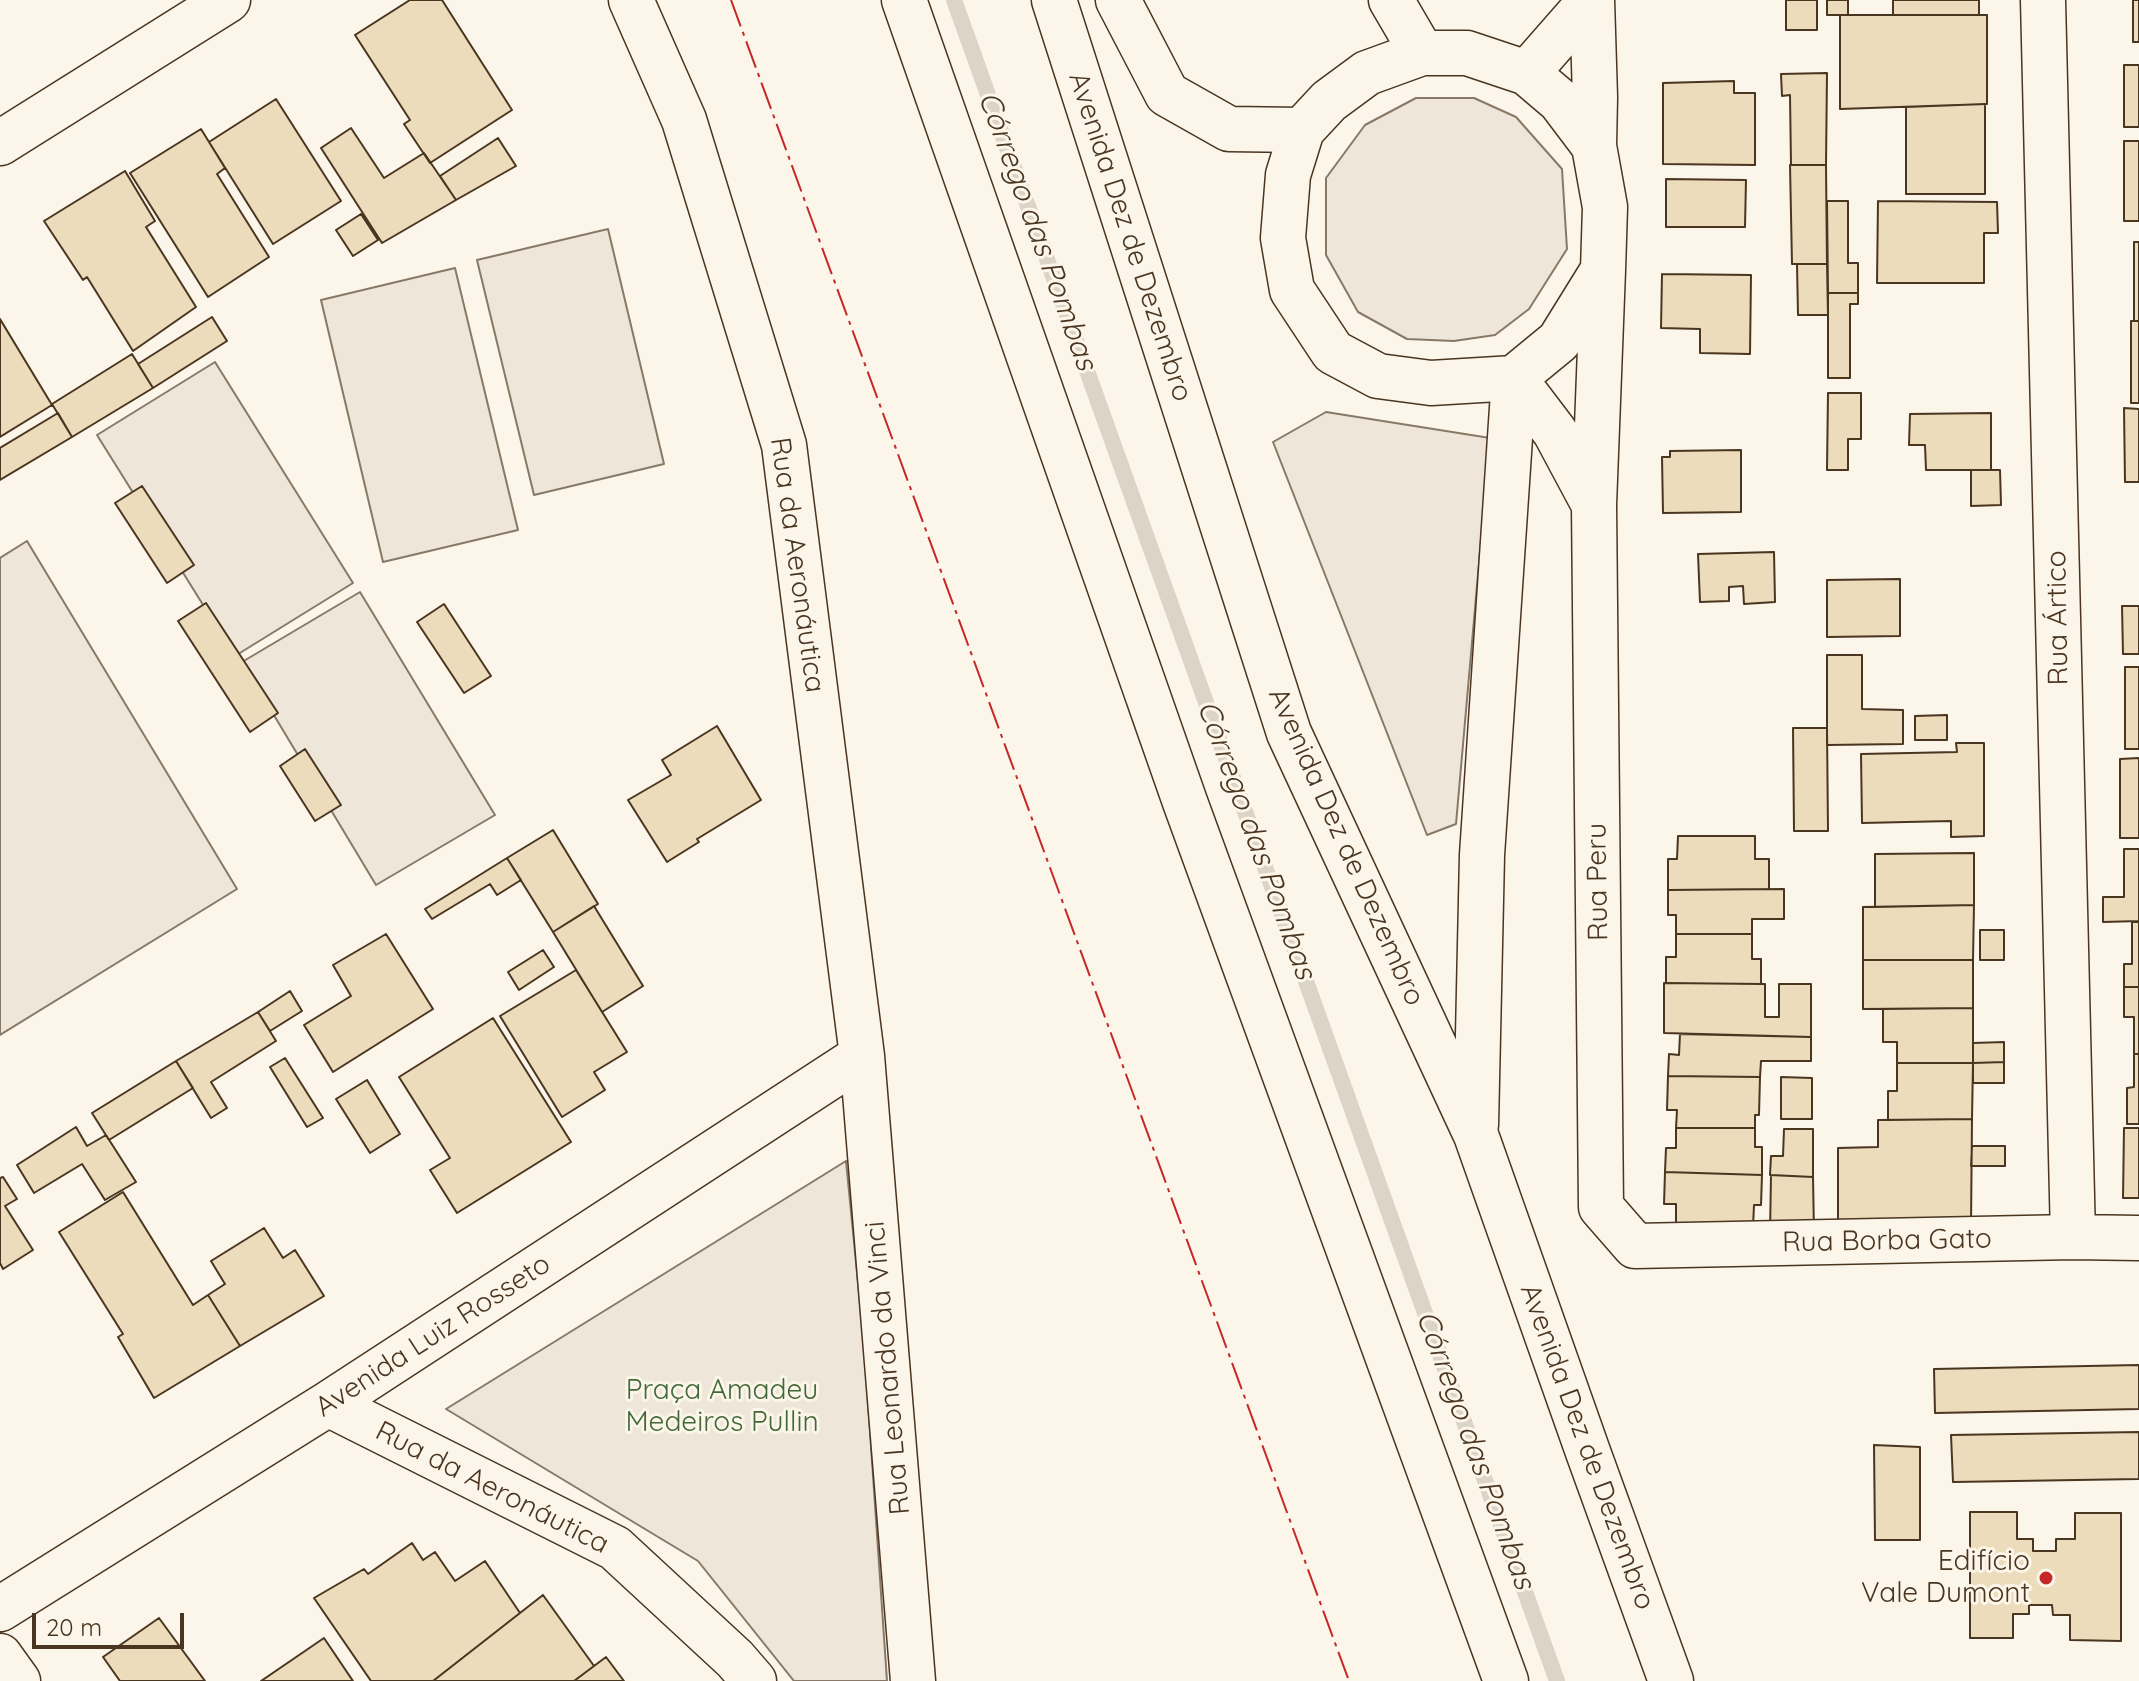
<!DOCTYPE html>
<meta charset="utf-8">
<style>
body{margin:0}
#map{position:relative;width:2139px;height:1681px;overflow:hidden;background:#fbf6e9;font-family:Quicksand,sans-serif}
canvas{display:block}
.scale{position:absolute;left:32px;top:1613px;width:152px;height:36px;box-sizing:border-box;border:4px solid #4a3520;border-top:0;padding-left:10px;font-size:24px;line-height:28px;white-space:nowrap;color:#4a3520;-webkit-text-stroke:6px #fbf6e9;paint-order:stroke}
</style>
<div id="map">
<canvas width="2139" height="1681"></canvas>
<div class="scale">20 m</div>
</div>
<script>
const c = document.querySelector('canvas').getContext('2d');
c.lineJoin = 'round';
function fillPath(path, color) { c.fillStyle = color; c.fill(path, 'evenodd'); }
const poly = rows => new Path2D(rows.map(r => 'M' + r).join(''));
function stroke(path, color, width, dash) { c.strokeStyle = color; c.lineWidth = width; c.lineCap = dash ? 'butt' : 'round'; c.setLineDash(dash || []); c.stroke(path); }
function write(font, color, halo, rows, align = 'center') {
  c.font = font + ' Quicksand,sans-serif'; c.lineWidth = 6; c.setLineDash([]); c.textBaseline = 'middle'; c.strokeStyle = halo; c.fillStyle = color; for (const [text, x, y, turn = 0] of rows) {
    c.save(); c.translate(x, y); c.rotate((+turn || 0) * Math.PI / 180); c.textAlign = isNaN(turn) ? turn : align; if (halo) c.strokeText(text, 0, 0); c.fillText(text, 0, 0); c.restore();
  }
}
const green = poly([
 [1416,98,1474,98,1516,117,1562,169,1567,249,1529,309,1495,335,1454,341,1407,339,1358,312,1326,255,1326,178,1365,125,1416,98],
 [608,229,664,464,534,495,477,260,608,229],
 [455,268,518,530,383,562,321,300,455,268],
 [215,362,353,583,235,656,97,435,215,362],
 [1326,412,1490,438,1456,824,1427,835,1273,442,1326,412],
 [27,541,237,889,0,1035,0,558,27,541],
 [360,592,495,815,376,885,242,662,360,592],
 [846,1161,864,1343,887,1681,794,1681,698,1561,446,1409,846,1161]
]);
const stream = poly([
 [954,0,1557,1681]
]);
const building = poly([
 [410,0,442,0,512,110,430,163,404,124,410,120,355,35,410,0],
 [1786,0,1817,0,1817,30,1786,30,1786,0],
 [1827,0,1848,0,1848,15,1827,15,1827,0],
 [1893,0,1979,0,1979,15,1893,15,1893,0],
 [2133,0,2139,0,2139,42,2133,42,2133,0],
 [1840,15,1987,15,1987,104,1840,109,1840,15],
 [2124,65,2139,65,2139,127,2124,127,2124,65],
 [1827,73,1826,165,1791,165,1790,95,1782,96,1781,74,1827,73],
 [1734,81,1734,93,1755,93,1755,165,1663,164,1663,83,1734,81],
 [276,99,341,201,273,244,209,142,276,99],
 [1985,104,1985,194,1906,194,1906,107,1985,104],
 [351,128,384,178,424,153,456,200,382,243,321,148,351,128],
 [201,129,225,168,217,174,269,257,208,297,130,173,201,129],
 [498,138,516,166,456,200,440,176,498,138],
 [2124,141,2139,141,2139,221,2124,221,2124,141],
 [1790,165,1826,165,1827,264,1792,264,1790,165],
 [125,171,155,221,146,227,196,307,133,351,87,277,83,280,44,221,125,171],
 [1666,179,1746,180,1745,227,1666,227,1666,179],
 [1827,201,1848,201,1848,263,1858,263,1858,293,1828,293,1827,201],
 [1878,201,1997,202,1998,233,1984,233,1984,283,1877,283,1878,201],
 [361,214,378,240,353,256,336,230,361,214],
 [2134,242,2139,242,2139,321,2134,321,2134,242],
 [1797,264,1827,264,1828,315,1798,315,1797,264],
 [1662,274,1751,275,1750,354,1700,353,1700,329,1661,328,1662,274],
 [1828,293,1858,293,1858,304,1850,304,1850,378,1828,378,1828,293],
 [212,317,227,341,153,388,138,364,212,317],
 [0,319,52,405,0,437,0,319],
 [2131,321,2139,321,2139,403,2131,403,2131,321],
 [132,354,153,388,72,437,52,404,132,354],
 [1828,393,1861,393,1861,439,1848,439,1848,470,1827,470,1828,393],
 [2124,408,2139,409,2139,482,2125,482,2124,408],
 [58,413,72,437,0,480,0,448,58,413],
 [1991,413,1991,470,1926,470,1925,445,1909,445,1910,414,1991,413],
 [1741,450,1741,512,1663,513,1662,457,1670,457,1670,451,1741,450],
 [1971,470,2000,470,2001,505,1971,506,1971,470],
 [142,486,194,565,167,583,115,503,142,486],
 [1774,552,1775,602,1744,604,1743,586,1729,587,1729,601,1700,602,1698,554,1774,552],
 [1900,579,1900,636,1827,637,1827,580,1900,579],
 [206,603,278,713,250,732,178,621,206,603],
 [444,604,491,676,464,693,417,622,444,604],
 [2122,606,2139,606,2139,654,2123,654,2122,606],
 [1827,655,1862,655,1862,709,1903,710,1903,744,1827,745,1827,655],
 [2125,667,2139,667,2139,749,2125,749,2125,667],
 [1947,715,1947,740,1915,740,1915,716,1947,715],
 [717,726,761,800,697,839,699,842,667,862,628,800,671,775,662,760,717,726],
 [1793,728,1827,728,1828,831,1794,831,1793,728],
 [1956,743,1984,743,1984,836,1951,837,1951,821,1862,823,1861,754,1957,752,1956,743],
 [305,749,341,805,315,821,280,766,305,749],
 [2139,758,2139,838,2120,838,2120,759,2139,758],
 [553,830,598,904,553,932,507,858,553,830],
 [1678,836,1755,836,1755,859,1769,859,1769,889,1668,890,1668,859,1677,859,1678,836],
 [2124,849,2139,849,2139,921,2103,922,2103,897,2124,897,2124,849],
 [1974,853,1974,905,1875,907,1875,854,1974,853],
 [507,858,521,880,497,895,490,884,432,919,425,909,507,858],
 [1784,889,1784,919,1752,919,1752,934,1676,934,1676,915,1668,915,1668,890,1784,889],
 [1974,905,1973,960,1863,960,1863,907,1974,905],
 [594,906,643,986,602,1012,553,932,594,906],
 [2132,922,2139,922,2139,987,2124,987,2124,964,2132,964,2132,922],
 [1980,930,2004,930,2004,960,1980,960,1980,930],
 [386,934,433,1009,333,1072,304,1025,351,996,333,965,386,934],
 [1676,934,1752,934,1752,959,1761,959,1761,984,1666,983,1666,957,1676,957,1676,934],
 [543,950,554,967,519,990,508,972,543,950],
 [1863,960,1973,960,1973,1008,1863,1009,1863,960],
 [576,970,627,1052,594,1072,605,1090,562,1117,500,1016,576,970],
 [1664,983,1765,984,1765,1017,1779,1017,1779,984,1811,984,1811,1037,1664,1033,1664,983],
 [2124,987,2139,987,2139,1054,2134,1054,2134,1017,2124,1017,2124,987],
 [290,991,302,1011,270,1031,258,1012,290,991],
 [1973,1008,1973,1063,1897,1063,1897,1042,1883,1042,1883,1009,1973,1008],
 [258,1012,276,1041,211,1082,227,1108,211,1118,176,1061,258,1012],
 [493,1018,571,1142,457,1213,430,1170,450,1158,399,1077,493,1018],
 [1680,1034,1811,1037,1811,1061,1761,1061,1760,1077,1668,1076,1669,1054,1679,1055,1680,1034],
 [2004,1042,2004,1062,1973,1063,1973,1043,2004,1042],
 [2134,1054,2139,1054,2139,1124,2127,1124,2127,1088,2134,1087,2134,1054],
 [285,1058,323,1118,307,1127,270,1067,285,1058],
 [176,1061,193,1088,109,1140,92,1113,176,1061],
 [2004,1062,2004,1083,1973,1083,1973,1063,2004,1062],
 [1897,1063,1973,1063,1972,1119,1888,1120,1888,1091,1897,1091,1897,1063],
 [1668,1076,1760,1077,1759,1115,1755,1115,1755,1128,1676,1128,1677,1110,1667,1110,1668,1076],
 [1781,1077,1812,1078,1812,1119,1781,1119,1781,1077],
 [367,1080,400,1134,370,1153,336,1099,367,1080],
 [1972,1119,1971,1224,1838,1224,1838,1148,1878,1147,1878,1120,1972,1119],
 [76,1127,87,1146,106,1135,136,1182,105,1200,82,1164,34,1193,17,1165,76,1127],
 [1676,1128,1755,1128,1755,1147,1762,1147,1762,1175,1665,1172,1666,1148,1676,1148,1676,1128],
 [2124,1128,2139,1128,2139,1198,2123,1198,2124,1128],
 [1784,1129,1813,1129,1813,1177,1770,1175,1771,1156,1783,1156,1784,1129],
 [1972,1146,2005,1146,2005,1166,1971,1166,1972,1146],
 [1665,1172,1762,1175,1761,1205,1754,1205,1753,1227,1676,1225,1676,1204,1664,1204,1665,1172],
 [1771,1175,1813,1177,1814,1233,1770,1233,1771,1175],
 [3,1177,17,1199,5,1206,33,1250,3,1269,0,1263,0,1178,3,1177],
 [123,1192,193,1305,208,1295,240,1346,154,1398,118,1337,123,1334,59,1232,123,1192],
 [264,1228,283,1258,295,1250,324,1296,240,1346,208,1295,225,1284,211,1261,264,1228],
 [2139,1365,2139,1409,1935,1413,1934,1369,2139,1365],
 [2139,1432,2139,1479,1953,1482,1951,1435,2139,1432],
 [1874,1445,1920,1447,1920,1540,1875,1540,1874,1445],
 [1970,1512,2017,1512,2017,1539,2033,1539,2033,1551,2056,1551,2056,1539,2075,1539,2075,1513,2121,1513,2121,1641,2070,1640,2070,1615,2053,1615,2052,1605,2029,1605,2029,1614,2013,1614,2013,1638,1970,1638,1970,1512],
 [412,1543,423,1560,435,1552,455,1581,485,1561,520,1613,433,1681,371,1681,314,1598,364,1569,368,1574,412,1543],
 [543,1595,594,1666,574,1681,433,1681,543,1595],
 [159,1618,205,1681,120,1681,103,1657,159,1618],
 [324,1638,353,1681,261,1681,324,1638],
 [606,1657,624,1681,574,1681,606,1657]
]);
const minor = poly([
 [631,0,684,120,784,445,862,1056,913,1681],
 [1391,0,1422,53],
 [1592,0,1595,97,1594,146],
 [2043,0,2073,1237],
 [1527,73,1591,0],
 [0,143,228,0],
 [1603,270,1559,341,1514,378,1431,383,1378,376,1333,352,1292,290,1283,238,1288,175,1302,130,1329,101,1367,73,1422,53,1467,53,1527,73,1560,101,1594,146,1605,207,1603,270,1594,505,1601,1207,1635,1246,2073,1237,2139,1238],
 [1514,378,1555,432,1593,503],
 [328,1404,615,1548,735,1659,754,1681],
 [0,1609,328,1404,862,1056],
 [0,1656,18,1681]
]);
const highway = poly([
 [904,0,1185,802,1506,1681],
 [1054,0,1289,733,1476,1135,1588,1452,1671,1681],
 [1118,0,1167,94,1229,129,1302,130],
 [1476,1125,1482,855,1514,378]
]);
const power = poly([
 [731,0,1349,1681]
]);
const markers = [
 [2046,1578,8,"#c62828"]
];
const streetNames = [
 ["Avenida Dez de Dezembro",1130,237,72],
 ["Rua da Aeronáutica",797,565,82],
 ["Rua Ártico",2058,618,-91],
 ["Avenida Dez de Dezembro",1346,847,66],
 ["Rua Peru",1598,882,-91],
 ["Rua Borba Gato",1887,1241,-1],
 ["Avenida Luiz Rosseto",433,1336,-33],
 ["Rua Leonardo da Vinci",888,1368,-95],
 ["Avenida Dez de Dezembro",1587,1447,70],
 ["Rua da Aeronáutica",492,1488,27]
];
const parkNames = [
 ["Praça Amadeu",722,1391],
 ["Medeiros Pullin",722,1423]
];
const poiNames = [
 ["Edifício",2030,1562],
 ["Vale Dumont",2030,1594]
];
const waterNames = [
 ["Córrego das Pombas",1037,231,70],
 ["Córrego das Pombas",1256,840,70],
 ["Córrego das Pombas",1475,1450,70]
];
fillPath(green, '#ede6d9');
stroke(green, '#887966', 2);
stroke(stream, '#dcd4c6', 16);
fillPath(building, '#ecdcbc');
stroke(building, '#4a3520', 2);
stroke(minor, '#4a3520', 47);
stroke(highway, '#4a3520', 47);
stroke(minor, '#fbf6e9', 44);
stroke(highway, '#fbf6e9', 44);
stroke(power, '#c62828', 2, [28, 6, 4, 6]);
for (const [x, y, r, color] of markers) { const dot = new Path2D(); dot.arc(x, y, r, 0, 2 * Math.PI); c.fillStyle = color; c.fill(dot); stroke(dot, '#fbf6e9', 3); }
write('28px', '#4a3520', '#fbf6e9', streetNames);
write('28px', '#436837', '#fbf6e9', parkNames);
write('28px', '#4a3520', '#fbf6e9', poiNames, 'right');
write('italic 30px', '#4a3520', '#fbf6e9', waterNames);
</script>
